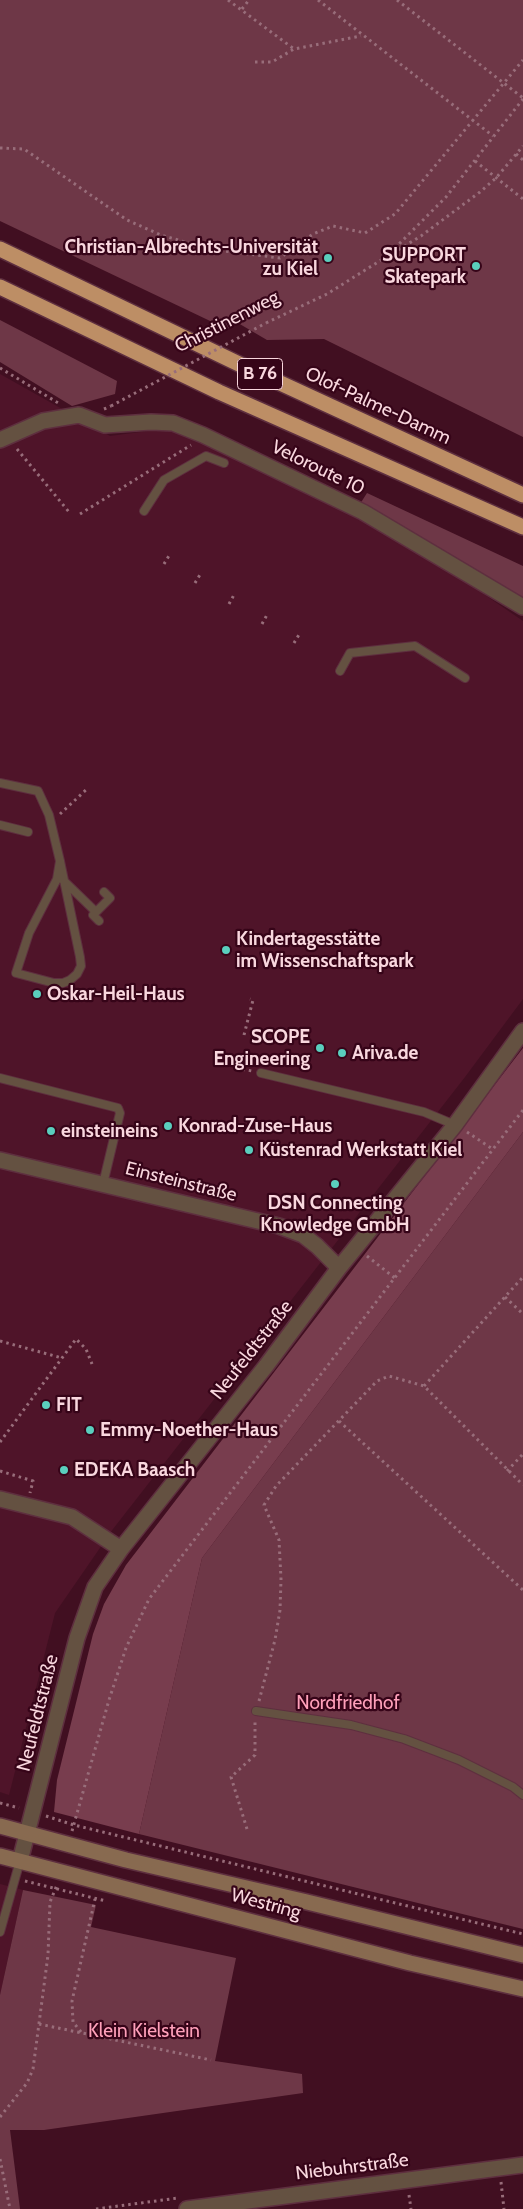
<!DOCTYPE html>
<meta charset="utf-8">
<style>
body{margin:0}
canvas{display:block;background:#410f21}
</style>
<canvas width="523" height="2209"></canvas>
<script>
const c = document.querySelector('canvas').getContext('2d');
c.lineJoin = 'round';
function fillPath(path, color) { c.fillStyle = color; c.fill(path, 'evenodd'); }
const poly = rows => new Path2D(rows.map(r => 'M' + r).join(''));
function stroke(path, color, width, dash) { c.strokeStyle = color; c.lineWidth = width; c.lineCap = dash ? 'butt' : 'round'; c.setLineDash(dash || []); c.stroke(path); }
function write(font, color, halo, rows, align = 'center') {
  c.font = font + ' Cabin,sans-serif'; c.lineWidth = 4.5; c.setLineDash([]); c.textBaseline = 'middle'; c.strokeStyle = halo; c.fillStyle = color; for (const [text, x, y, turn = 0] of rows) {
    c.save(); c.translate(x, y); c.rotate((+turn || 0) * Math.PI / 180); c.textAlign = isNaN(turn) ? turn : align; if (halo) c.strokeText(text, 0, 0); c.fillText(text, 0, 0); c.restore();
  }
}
const built = poly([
 [0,374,110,436,163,429,185,433,338,506,453,573,523,621,523,999,465,1077,113,1529,55,1613,9,1795,0,1792],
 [0,1884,23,1890,0,1995]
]);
const green = poly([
 [0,0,523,0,523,437,324,339,267,340,238,323,227,329,0,221],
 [0,320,117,381,115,394,72,406,0,362],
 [367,493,523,566,523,599,360,504],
 [523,1132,523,1929,139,1834,202,1558],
 [23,1890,96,1905,91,1927,236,1958,215,2061,302,2074,303,2093,44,2130,10,2130,20,2209,0,2209,0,1995]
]);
const forest = poly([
 [523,1048,523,1132,202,1558,139,1834,54,1812,57,1780,93,1634,104,1604,126,1565]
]);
const path = poly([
 [228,0,294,49],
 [318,0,493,136],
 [397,0,523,98],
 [242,9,249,0],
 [255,62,272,62,294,49,361,36],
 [0,148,24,149,127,220,161,235,209,249,280,258,313,234,333,226,365,233,395,214,523,60],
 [516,154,523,160],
 [475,161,523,199],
 [393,253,421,236,480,192,496,178,523,146],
 [266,323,327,294,386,257,446,197,523,99],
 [0,368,60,404],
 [104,409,111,406],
 [17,449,69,512],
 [80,514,191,445],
 [164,564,170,554],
 [195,583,201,573],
 [229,604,235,593],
 [262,624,268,613],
 [294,643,300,633],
 [60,814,87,789],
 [244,1035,253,1000,250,999],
 [236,1068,252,1071],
 [467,1132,494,1150],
 [367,1256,396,1279],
 [505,1297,523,1314],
 [0,1341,62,1358],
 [424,1386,523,1277],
 [339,1421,523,1590],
 [0,1442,76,1339,86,1349,92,1364],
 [0,1471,33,1481,30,1493],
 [507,1471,523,1454],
 [259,1701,275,1640,280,1610,281,1579,279,1540,264,1505,276,1486,377,1381,389,1376,424,1386,523,1485],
 [0,1803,19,1808],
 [46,1816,74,1825,523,1934],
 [247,1829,231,1777,255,1755,255,1722],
 [72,1831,109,1700,126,1648,149,1599,523,1110],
 [25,1881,106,1901],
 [39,2024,211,2060],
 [81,2032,73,2022,72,2001,95,1899],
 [0,2117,27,2083,33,2069,48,1955,50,1902,57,1885],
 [0,2159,10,2209],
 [501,2182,504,2209],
 [409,2195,411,2209],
 [96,2209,178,2198]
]);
const lane = poly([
 [144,511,164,480,206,456,224,463],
 [340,671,350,653,415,646,465,678],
 [0,783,38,791,49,815,60,861,80,957,81,966,77,974,70,980,63,983,54,983,16,973,29,933,57,879,60,861],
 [0,825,28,832],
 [63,880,96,912,110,898,104,892],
 [96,912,93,915,99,921],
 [261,1073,424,1112,455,1125],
 [0,1078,118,1108,120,1113,103,1184],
 [256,1711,351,1725,404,1739,459,1760,513,1787,523,1795],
 [0,1932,20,1861]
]);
const street = poly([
 [0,440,43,421,79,415,105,425,151,422,173,423,203,435,363,512,523,607],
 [0,1160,279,1226,303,1235,317,1246,339,1268],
 [0,1499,72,1517,121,1549],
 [20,1861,77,1638,95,1587,121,1549,266,1366,339,1268,455,1125,523,1031],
 [187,2209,523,2165]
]);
const secondary = poly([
 [0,1826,126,1860,307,1902,523,1955],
 [0,1856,410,1963,523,1989]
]);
const highway = poly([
 [0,249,239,364,523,495],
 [0,287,219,392,523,527]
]);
const pathBridge = poly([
 [111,406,266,323]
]);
const markers = [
 [328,258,5,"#5acebd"],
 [476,266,5,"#5acebd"],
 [226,950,5,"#5acebd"],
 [37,994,5,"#5acebd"],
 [320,1048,5,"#5acebd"],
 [342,1053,5,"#5acebd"],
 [168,1126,5,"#5acebd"],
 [51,1131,5,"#5acebd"],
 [249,1150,5,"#5acebd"],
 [335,1184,5,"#5acebd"],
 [46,1405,5,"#5acebd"],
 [90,1430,5,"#5acebd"],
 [64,1470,5,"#5acebd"]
];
const shields = [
 [260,374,45]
];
const shieldNames = [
 ["B 76",260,374]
];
const poiNames = [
 ["Christian-Albrechts-Universität",318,247,"right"],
 ["zu Kiel",318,269,"right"],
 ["SUPPORT",466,255,"right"],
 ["Skatepark",466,277,"right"],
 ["Kindertagesstätte",236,939],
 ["im Wissenschaftspark",236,961],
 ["Oskar-Heil-Haus",47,994],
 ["SCOPE",310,1037,"right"],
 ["Engineering",310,1059,"right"],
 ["Ariva.de",352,1053],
 ["Konrad-Zuse-Haus",178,1126],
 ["einsteineins",61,1131],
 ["Küstenrad Werkstatt Kiel",259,1150],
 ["DSN Connecting",335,1203,"center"],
 ["Knowledge GmbH",335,1225,"center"],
 ["FIT",56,1405],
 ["Emmy-Noether-Haus",100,1430],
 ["EDEKA Baasch",74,1470]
];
const streetNames = [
 ["Christinenweg",227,322,-27],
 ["Olof-Palme-Damm",378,406,25],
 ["Veloroute 10",318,468,26],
 ["Einsteinstraße",181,1182,14],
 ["Neufeldtstraße",252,1350,-52],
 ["Neufeldtstraße",38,1713,-76],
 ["Westring",266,1904,15],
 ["Niebuhrstraße",352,2167,-7]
];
const parkNames = [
 ["Nordfriedhof",348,1703],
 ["Klein Kielstein",144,2031]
];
fillPath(built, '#4f1429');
fillPath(green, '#6e3747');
fillPath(forest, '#783d4e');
stroke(lane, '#5e2f3f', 10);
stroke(street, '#5e2f3f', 18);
stroke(secondary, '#5e2f3f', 18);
stroke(highway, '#5e2f3f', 18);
stroke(path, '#986d7a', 3, [2.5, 4]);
stroke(lane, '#645141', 8);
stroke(street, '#645141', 15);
stroke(secondary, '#886a50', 15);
stroke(highway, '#bd8e65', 15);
stroke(pathBridge, '#986d7a', 3, [2.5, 4]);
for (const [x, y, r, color] of markers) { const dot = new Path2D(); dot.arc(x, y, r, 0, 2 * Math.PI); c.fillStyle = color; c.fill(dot); stroke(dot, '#360418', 2); }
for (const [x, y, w] of shields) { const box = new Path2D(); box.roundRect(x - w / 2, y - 15.5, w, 31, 4); c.fillStyle = '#360418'; c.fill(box); stroke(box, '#f9d7de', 1); }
write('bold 18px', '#f9d7de', null, shieldNames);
write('bold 19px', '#f9d7de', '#360418', poiNames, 'left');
write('19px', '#f9d7de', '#360418', streetNames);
write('19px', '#ffa0ba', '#360418', parkNames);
</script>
